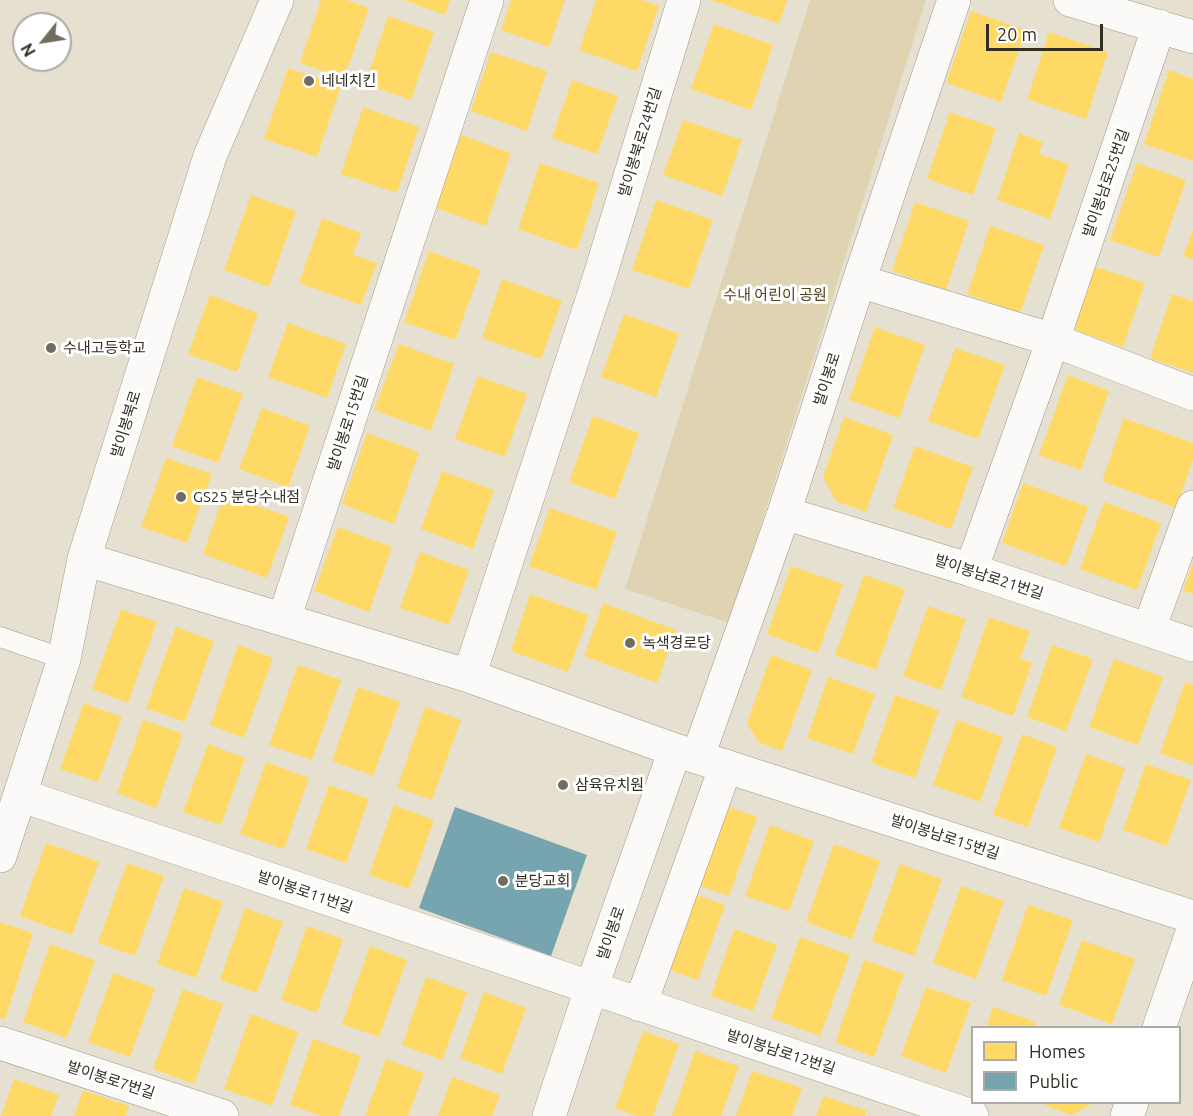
<!DOCTYPE html>
<meta charset="utf-8">
<style>
body{margin:0}
#map{position:relative;width:1193px;height:1116px;overflow:hidden;background:#e5e0cf;font-family:Ubuntu,sans-serif}
canvas{display:block}
.legend{position:absolute;left:971px;top:1026px;width:210px;height:78px;box-sizing:border-box;background:#fff;border:2px solid #adaba7;margin:0;padding:8px 10px;list-style:none;font-size:18px;color:#322e23}
.legend li{display:flex;align-items:center;gap:12px;height:30px}
.legend b{width:30px;border:2px solid #adaba7}
.north{position:absolute;left:12px;top:12px;width:60px;height:60px;box-sizing:border-box;background:#fff;border:2px solid #adaba7;border-radius:50%;rotate:240deg;font-size:16px;font-weight:700;line-height:24px;text-align:center;color:#322e23}
.north::after{content:'';display:block;margin:auto;width:21px;height:27px;background:#716c5f;clip-path:polygon(50% 0,100% 100%,50% 72%,0 100%)}
.scale{position:absolute;left:986px;top:24px;width:117px;height:27px;box-sizing:border-box;border:3px solid #322e23;border-top:0;padding-left:8px;font-size:18px;line-height:21px;white-space:nowrap;color:#322e23;-webkit-text-stroke:4px #fff;paint-order:stroke}
</style>
<div id="map">
<canvas width="1193" height="1116"></canvas>
<ul class="legend">
<li><b style="height:16px;background:#ffd966"></b>Homes</li>
<li><b style="height:16px;background:#76a5af"></b>Public</li>
</ul>
<div class="north">N</div>
<div class="scale">20 m</div>
</div>
<script>
const c = document.querySelector('canvas').getContext('2d');
c.lineJoin = 'round';
function fillPath(path, color) { c.fillStyle = color; c.fill(path, 'evenodd'); }
const poly = rows => new Path2D(rows.map(r => 'M' + r).join(''));
function stroke(path, color, width, dash) { c.strokeStyle = color; c.lineWidth = width; c.lineCap = dash ? 'butt' : 'round'; c.setLineDash(dash || []); c.stroke(path); }
function write(font, color, halo, rows, align = 'center') {
  c.font = font + ' Ubuntu,"Noto Sans KR",sans-serif'; c.lineWidth = 6; c.setLineDash([]); c.textBaseline = 'middle'; c.strokeStyle = halo; c.fillStyle = color; for (const [text, x, y, turn = 0] of rows) {
    c.save(); c.translate(x, y); c.rotate((+turn || 0) * Math.PI / 180); c.textAlign = isNaN(turn) ? turn : align; if (halo) c.strokeText(text, 0, 0); c.fillText(text, 0, 0); c.restore();
  }
}
const green = poly([
 [810,0,926,0,730,623,625,589]
]);
const homes = poly([
 [321,0,347,0,369,8,344,78,300,63],
 [404,0,450,0,445,15],
 [511,0,565,0,549,47,501,30],
 [596,0,642,0,659,6,637,71,579,50],
 [711,0,787,0,779,24],
 [971,11,1026,30,1001,102,946,83],
 [388,16,434,32,411,100,365,84],
 [714,24,773,45,751,110,691,89],
 [1049,32,1108,52,1086,119,1027,99],
 [491,52,547,71,527,131,471,111],
 [288,68,341,86,317,157,264,139],
 [1169,70,1193,79,1193,161,1144,144],
 [572,80,618,96,597,154,552,138],
 [363,107,419,127,397,193,341,174],
 [950,112,996,128,973,195,927,179],
 [683,120,742,140,722,196,663,175],
 [1019,133,1043,142,1039,154,1069,164,1050,219,997,200],
 [461,135,511,153,486,226,436,208],
 [540,163,599,183,577,250,518,229],
 [1137,163,1186,180,1159,257,1110,240],
 [251,195,296,211,269,287,224,270],
 [656,200,713,220,689,289,632,270],
 [915,202,969,221,946,290,892,271],
 [322,218,361,233,353,255,377,263,361,305,299,283],
 [990,226,1044,245,1020,313,967,294],
 [1193,230,1193,259,1183,256],
 [429,251,481,270,455,340,404,322],
 [1093,266,1145,283,1123,347,1072,329],
 [502,279,562,301,541,359,482,338],
 [1172,294,1193,301,1193,373,1150,358],
 [210,295,258,313,237,372,188,354],
 [624,314,679,334,656,397,601,377],
 [288,323,346,344,327,398,268,377],
 [875,327,925,345,899,418,849,400],
 [399,344,454,364,431,431,374,410],
 [955,348,1005,365,978,439,928,421],
 [1068,375,1109,391,1081,470,1039,455],
 [478,376,527,394,505,457,455,439],
 [197,377,243,394,218,463,172,446],
 [262,408,310,426,288,487,239,469],
 [593,416,639,433,615,499,569,482],
 [844,417,893,435,866,512,836,501,823,477],
 [1124,418,1193,443,1193,460,1176,508,1102,481],
 [367,433,419,452,394,524,342,504],
 [915,446,973,467,951,529,893,508],
 [166,458,212,474,187,543,141,527],
 [442,471,494,490,473,549,421,529],
 [1023,483,1088,507,1066,566,1002,543],
 [224,494,289,517,267,578,203,554],
 [1104,502,1161,523,1137,590,1080,569],
 [550,508,617,532,596,590,529,566],
 [338,527,392,547,369,612,314,591],
 [420,552,469,570,449,625,400,608],
 [1193,563,1193,594,1183,590],
 [791,566,843,584,818,653,767,634],
 [864,575,905,589,876,670,835,655],
 [530,594,589,615,568,672,511,651],
 [603,603,676,630,657,683,584,656],
 [928,606,966,619,941,690,903,676],
 [121,609,157,622,128,703,92,689],
 [989,617,1030,631,1020,659,1032,663,1013,716,961,697],
 [176,627,214,641,185,722,146,708],
 [238,645,273,658,244,738,210,725],
 [1052,645,1093,659,1066,731,1027,717],
 [771,655,812,670,782,751,758,742,747,723],
 [1114,659,1163,677,1138,745,1089,727],
 [298,665,341,680,312,760,269,745],
 [828,677,875,694,853,754,807,738],
 [1185,682,1193,685,1193,765,1160,753],
 [358,687,400,702,373,776,332,761],
 [895,695,939,710,915,778,871,763],
 [84,703,122,717,98,782,60,769],
 [425,707,461,720,432,800,397,788],
 [143,720,183,734,156,808,117,793],
 [957,720,1003,737,980,802,933,785],
 [1022,734,1057,747,1028,827,993,815],
 [208,744,245,758,221,825,183,812],
 [1086,754,1125,768,1099,842,1059,828],
 [266,762,309,778,284,849,240,834],
 [1146,764,1191,780,1167,846,1123,830],
 [329,785,369,799,346,863,306,849],
 [718,803,757,817,729,896,689,882],
 [394,805,434,820,409,889,369,875],
 [770,825,814,841,789,911,745,896],
 [46,843,99,862,72,935,20,916],
 [834,844,880,861,852,939,806,922],
 [127,863,164,876,135,956,98,943],
 [900,864,942,879,914,956,872,941],
 [961,886,1004,901,976,979,933,963],
 [184,888,223,902,196,978,157,964],
 [683,890,725,905,698,980,657,966],
 [1028,905,1073,920,1046,996,1002,980],
 [245,908,283,922,257,993,220,980],
 [0,922,33,933,5,1019,0,1018],
 [307,926,343,939,317,1013,281,1000],
 [734,929,777,945,753,1011,711,996],
 [800,937,850,955,820,1036,771,1018],
 [1082,940,1135,959,1112,1024,1059,1005],
 [50,944,95,960,67,1038,23,1022],
 [370,946,407,960,379,1037,342,1024],
 [864,960,904,974,874,1057,835,1042],
 [113,973,155,988,130,1057,88,1042],
 [426,977,467,992,442,1060,402,1045],
 [926,987,971,1003,946,1073,901,1056],
 [183,989,223,1004,194,1084,153,1069],
 [484,992,526,1008,502,1074,460,1058],
 [993,1007,1036,1022,1034,1028,986,1028],
 [251,1014,298,1032,272,1106,224,1089],
 [643,1031,679,1044,653,1116,637,1116,615,1108],
 [313,1039,361,1056,339,1116,321,1116,290,1105],
 [695,1051,739,1066,721,1116,672,1116],
 [386,1059,424,1073,408,1116,365,1116],
 [752,1071,802,1088,792,1116,736,1116],
 [452,1077,500,1095,492,1116,438,1116],
 [14,1079,59,1095,51,1116,1,1116],
 [83,1090,129,1106,125,1116,74,1116],
 [824,1096,867,1111,865,1116,816,1116],
 [1038,1102,1095,1102,1071,1115]
]);
const public = poly([
 [455,807,587,855,551,956,419,908]
]);
const lane = poly([
 [0,637,64,659]
]);
const street = poly([
 [1070,0,1193,37],
 [859,281,1053,340,1193,394],
 [784,513,971,570,1193,645],
 [84,559,469,676,675,750,1193,917],
 [971,570,1053,340,1159,26],
 [284,619,487,0],
 [1149,629,1193,507],
 [469,676,597,285,684,0],
 [698,756,784,513,859,281,954,0],
 [20,795,972,1116],
 [0,856,64,659,84,559,210,156,277,0],
 [640,1005,726,766],
 [1159,1028,1193,930],
 [0,1043,222,1116],
 [549,1116,591,989,675,750],
 [1127,1116,1132,1102]
]);
const markers = [
 [309,81,6,"#716c5f"],
 [51,348,6,"#716c5f"],
 [181,497,6,"#716c5f"],
 [630,643,6,"#716c5f"],
 [563,785,6,"#716c5f"],
 [503,881,6,"#716c5f"]
];
const poiNames = [
 ["네네치킨",321,81],
 ["수내고등학교",63,348],
 ["GS25 분당수내점",193,497],
 ["녹색경로당",642,643],
 ["삼육유치원",575,785],
 ["분당교회",515,881]
];
const streetNames = [
 ["발이봉북로24번길",640,142,-73],
 ["발이봉남로25번길",1106,183,-71],
 ["발이봉로",827,379,-72],
 ["발이봉로15번길",348,423,-72],
 ["발이봉북로",126,424,-73],
 ["발이봉남로21번길",989,577,18],
 ["발이봉남로15번길",945,837,18],
 ["발이봉로11번길",305,892,19],
 ["발이봉로",611,933,-71],
 ["발이봉남로12번길",781,1052,18],
 ["발이봉로7번길",111,1080,18]
];
const parkNames = [
 ["수내 어린이 공원",775,295]
];
fillPath(green, '#dfd3b2');
fillPath(homes, '#ffd966');
fillPath(public, '#76a5af');
stroke(lane, '#9d988c', 21);
stroke(street, '#9d988c', 34);
stroke(lane, '#fbfaf8', 20);
stroke(street, '#fbfaf8', 33);
for (const [x, y, r, color] of markers) { const dot = new Path2D(); dot.arc(x, y, r, 0, 2 * Math.PI); c.fillStyle = color; c.fill(dot); stroke(dot, '#fff', 2); }
write('15px', '#322e23', '#fff', poiNames, 'left');
write('15px', '#322e23', '#fff', streetNames);
write('15px', '#50431a', '#fff', parkNames);
</script>
